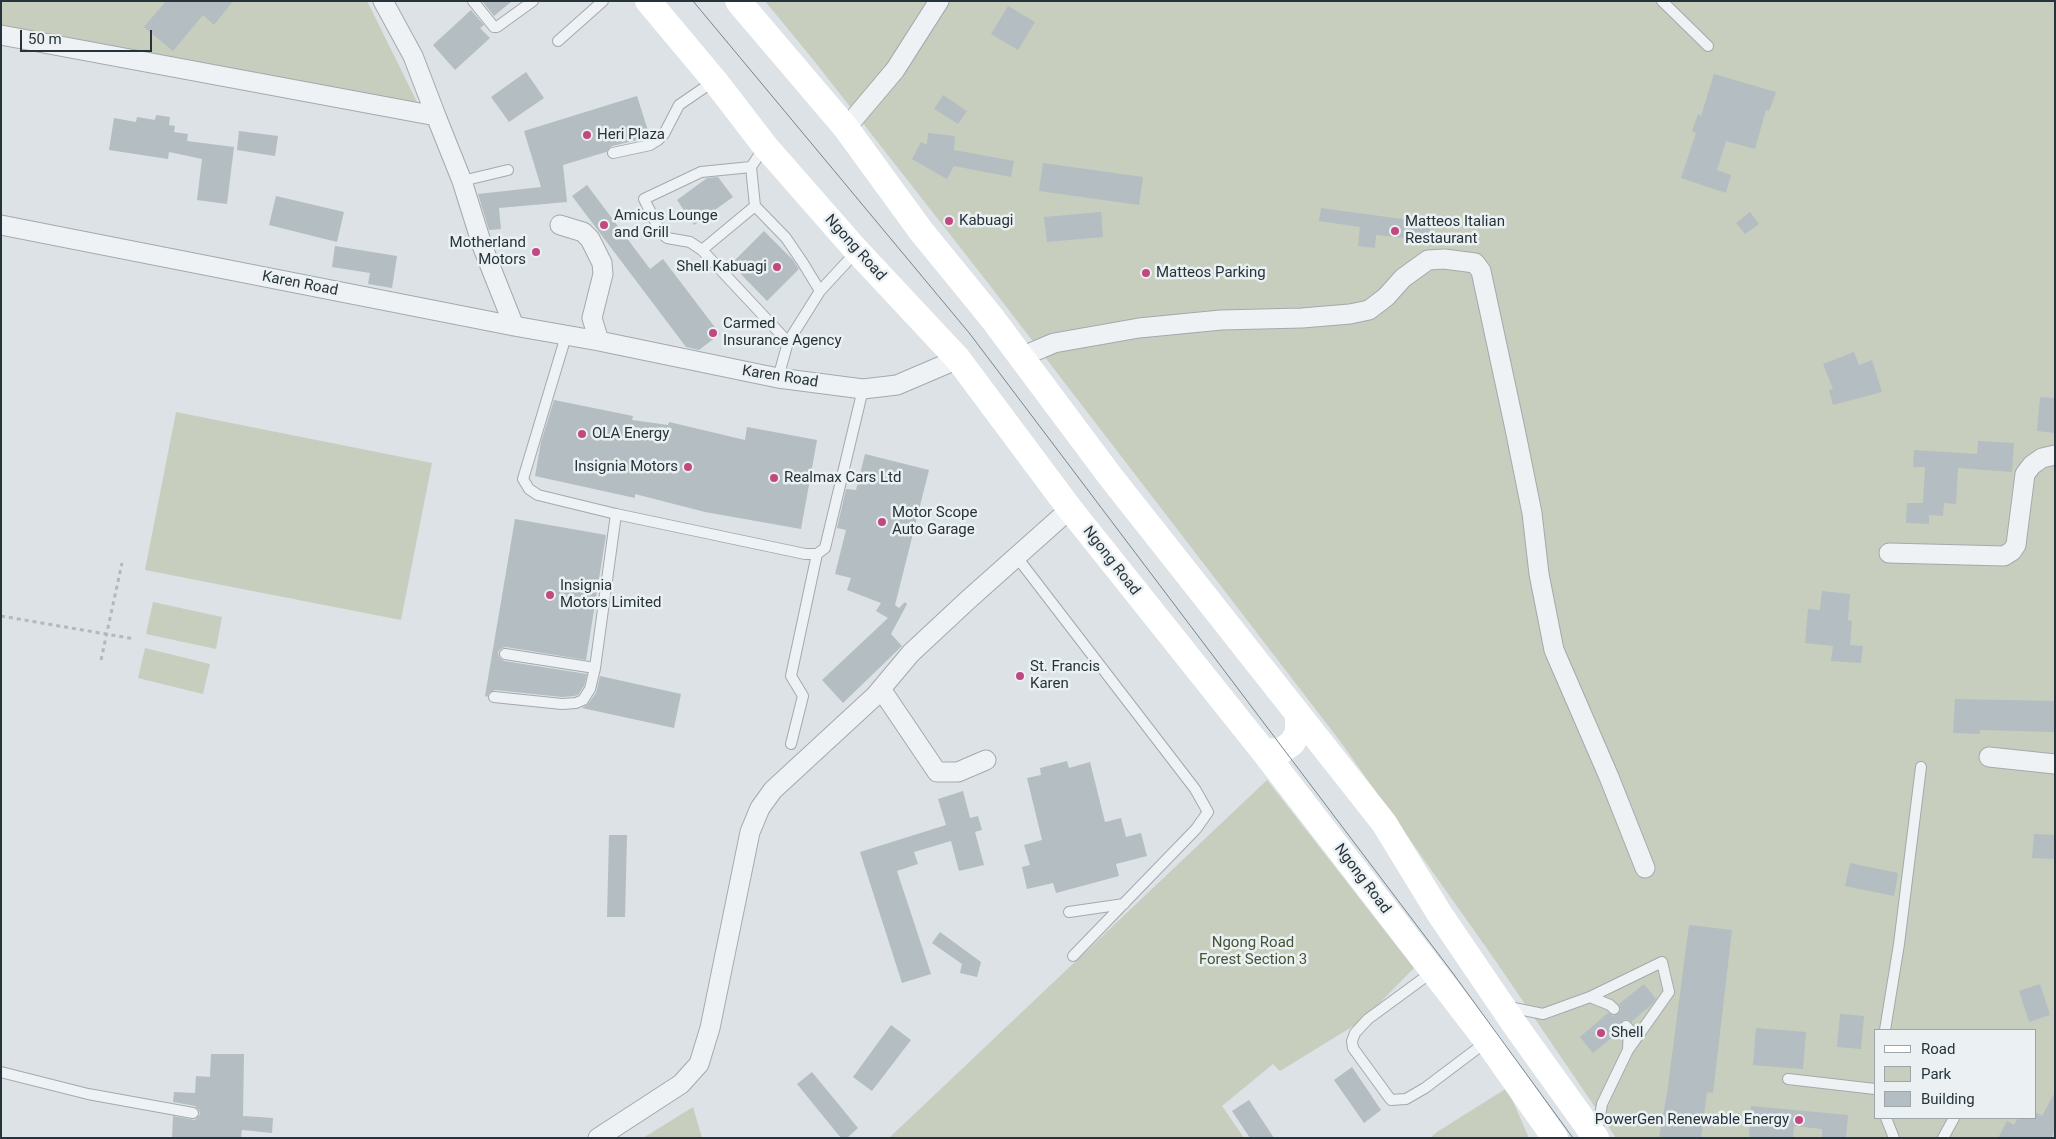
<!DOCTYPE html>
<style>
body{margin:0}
#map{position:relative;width:2056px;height:1139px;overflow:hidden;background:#dce2e5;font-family:Roboto,sans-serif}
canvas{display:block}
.frame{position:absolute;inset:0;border:2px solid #27333a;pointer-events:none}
.legend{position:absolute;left:1874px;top:1029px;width:162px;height:90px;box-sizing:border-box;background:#ebf1f3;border:1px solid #9da5a9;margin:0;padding:6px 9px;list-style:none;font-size:15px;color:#27333a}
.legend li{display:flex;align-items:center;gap:10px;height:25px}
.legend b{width:25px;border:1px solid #9da5a9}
.scale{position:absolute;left:20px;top:30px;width:132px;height:22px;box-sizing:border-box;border:2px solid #27333a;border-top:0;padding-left:6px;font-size:15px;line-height:18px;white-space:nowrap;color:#27333a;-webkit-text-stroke:4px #ebf1f3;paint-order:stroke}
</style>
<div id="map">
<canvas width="2056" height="1139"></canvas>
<div class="frame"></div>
<ul class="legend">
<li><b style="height:6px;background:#fff"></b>Road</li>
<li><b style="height:14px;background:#c7cebe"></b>Park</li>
<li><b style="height:14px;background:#b4bdc1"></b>Building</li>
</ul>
<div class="scale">50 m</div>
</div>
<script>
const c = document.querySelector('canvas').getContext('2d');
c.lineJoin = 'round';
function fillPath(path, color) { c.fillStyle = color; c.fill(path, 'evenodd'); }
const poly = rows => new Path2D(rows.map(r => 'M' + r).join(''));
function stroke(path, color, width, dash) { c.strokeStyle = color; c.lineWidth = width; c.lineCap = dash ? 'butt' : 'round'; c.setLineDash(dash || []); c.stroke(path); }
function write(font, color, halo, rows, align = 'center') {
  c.font = font + ' Roboto,sans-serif'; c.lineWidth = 5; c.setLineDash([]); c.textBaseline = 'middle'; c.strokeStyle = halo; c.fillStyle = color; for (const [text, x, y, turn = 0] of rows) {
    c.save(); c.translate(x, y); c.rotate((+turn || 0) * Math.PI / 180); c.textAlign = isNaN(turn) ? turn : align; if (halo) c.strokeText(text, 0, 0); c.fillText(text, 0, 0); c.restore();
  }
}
const green = poly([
 [1,1,367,1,418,104,1,26],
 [765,1,2055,1,2055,1138,1616,1138,1495,960,1340,741,988,283,815,62],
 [1875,1030,2035,1030,2035,1118,1875,1118],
 [176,412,432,463,401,620,145,570],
 [153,602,222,617,216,649,146,634],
 [145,648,210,664,203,694,138,678],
 [1267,780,1414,968,1363,1020,1280,1071,1273,1064,1222,1106,1244,1138,889,1138],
 [1507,1088,1529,1138,1430,1138,1437,1132],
 [693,1107,702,1138,643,1138]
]);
const building = poly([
 [166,1,233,1,214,25,203,15,173,51,144,27],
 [482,1,512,1,494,16],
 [1008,6,1035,22,1018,50,991,34],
 [471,10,484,25,480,28,490,38,455,70,433,45],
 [526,72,544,98,509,122,491,97],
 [1714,74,1776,92,1769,111,1766,110,1755,149,1726,141,1717,170,1731,175,1726,193,1681,178,1696,133,1692,131,1698,114,1701,116],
 [943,95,967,111,958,124,934,109],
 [637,96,650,137,612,146,606,152,563,165,567,202,499,208,501,229,489,230,478,194,541,187,524,131],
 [156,115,170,117,169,125,175,126,174,132,188,134,187,141,234,147,227,204,197,200,202,159,169,152,168,159,109,150,114,118,136,122,137,117,155,120],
 [239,131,278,136,275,156,237,150],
 [928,133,955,136,954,150,1014,161,1011,177,954,166,947,179,912,159,921,142,927,145],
 [1043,163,1143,177,1139,205,1039,191],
 [718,177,733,197,694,225,677,200,707,178],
 [587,185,650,269,663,259,720,334,699,350,686,347,572,196],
 [276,196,344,212,337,242,269,225],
 [1321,208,1431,223,1429,241,1376,235,1375,248,1358,246,1360,225,1360,227,1319,221],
 [1101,212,1103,237,1047,242,1044,217],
 [1750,212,1759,224,1745,234,1736,223],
 [764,231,793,260,799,269,767,301,731,264],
 [335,246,397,256,392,288,368,284,370,273,332,267],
 [1854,352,1859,365,1872,360,1882,392,1833,405,1829,390,1833,389,1823,364],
 [2040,397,2055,398,2055,433,2037,431],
 [554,400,633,416,632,420,668,425,669,422,745,440,747,427,817,440,801,529,705,512,635,494,635,498,535,476,541,442],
 [1978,441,2014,443,2012,472,1958,468,1956,504,1944,503,1943,516,1929,515,1929,524,1906,523,1907,503,1923,503,1925,467,1913,467,1914,450,1977,454],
 [865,454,929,470,895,605,899,608,905,602,907,604,891,634,902,646,843,703,822,680,888,618,876,611,881,603,847,590,851,578,835,574,846,530,837,528,846,489,856,490],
 [515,519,606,535,586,660,506,647,502,648,498,652,499,657,504,661,587,674,584,686,578,695,574,696,562,697,495,690,489,693,487,697,485,696],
 [1822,591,1850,594,1848,620,1852,621,1850,645,1863,646,1861,663,1831,661,1833,646,1805,643,1808,609,1820,610],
 [600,676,681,694,674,728,582,708,588,704,596,693],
 [1955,699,2055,701,2055,732,1980,730,1980,734,1953,733],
 [1067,761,1069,768,1090,762,1105,822,1121,818,1126,837,1141,833,1147,856,1116,864,1119,876,1056,893,1053,883,1027,889,1022,867,1030,865,1024,845,1042,840,1027,778,1041,775,1040,768],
 [963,791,970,818,978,816,982,830,975,832,984,865,959,871,951,841,914,852,918,864,897,871,931,974,902,983,860,852,946,825,938,799],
 [2034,834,2055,835,2055,859,2032,858],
 [609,835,627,835,625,917,607,917],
 [1850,863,1898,873,1894,896,1845,886],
 [1689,925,1732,930,1713,1093,1707,1092,1701,1138,1659,1138,1667,1093],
 [940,932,981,962,977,977,960,973,962,964,932,943],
 [1644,984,1656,999,1650,1006,1631,1022,1627,1019,1622,1021,1619,1025,1621,1030,1593,1053,1580,1037,1608,1013,1613,1016,1618,1014,1621,1010,1619,1004],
 [2040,984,2050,1015,2029,1022,2019,991],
 [1840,1014,1864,1016,1861,1049,1837,1047],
 [891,1025,911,1040,872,1091,853,1077],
 [1756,1028,1806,1032,1803,1069,1753,1065],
 [211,1054,244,1054,243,1116,273,1118,272,1133,242,1130,241,1138,172,1138,173,1116,195,1120,200,1114,199,1110,195,1106,173,1102,174,1092,195,1093,196,1076,210,1077],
 [1352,1067,1381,1110,1364,1123,1334,1080],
 [812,1072,858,1128,847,1138,841,1138,797,1084],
 [2055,1092,2055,1130,2051,1138,1998,1138,2007,1121,2014,1125,2018,1118,2035,1118,2035,1112,2042,1116],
 [1249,1100,1274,1138,1250,1138,1232,1111],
 [1751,1106,1848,1115,1846,1138,1822,1138,1822,1129,1794,1126,1793,1138,1749,1138]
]);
const path = poly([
 [1,616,135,639],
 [101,660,122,563]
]);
const service = poly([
 [473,1,494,27,497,27,533,1],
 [1662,1,1708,46],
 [558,41,603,1],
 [765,146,751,167,755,206,786,238,803,263,820,291,856,252],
 [613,153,650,145,658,140,664,134,679,105,714,81],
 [751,167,701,172,644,199,661,233,667,238,690,242,702,250,788,342],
 [462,181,508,170],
 [702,250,755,206],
 [566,336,523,479,529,489,538,495,616,514,805,554,817,554,825,548,863,389],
 [778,378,788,342,820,291],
 [1016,556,1195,789,1208,812,1196,829,1073,956],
 [505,654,595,668,616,514],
 [494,697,562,704,576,703,583,700,590,689,595,668],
 [791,744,803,696,791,676,817,554],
 [1069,912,1124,904],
 [1432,972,1368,1019,1355,1033,1352,1041,1353,1048,1388,1096,1391,1100,1406,1099,1425,1088,1486,1042],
 [1590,997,1662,962,1669,992,1628,1050],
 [1509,1007,1543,1014,1590,997,1610,1005,1614,1009],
 [1885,1030,1899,944,1921,767],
 [1,1072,88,1094,193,1113],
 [1788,1079,1875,1089],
 [1886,1118,1894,1138],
 [1597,1133,1602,1104,1628,1050,1629,1029,1626,1026],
 [1943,1138,1954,1118]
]);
const minor = poly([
 [383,1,413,56,436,116],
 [1,35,436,116,462,181,483,248,514,326],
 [846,128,895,70,939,1],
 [1,225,514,326,599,341,778,378,863,389,897,385,958,359],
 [560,225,583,232,590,239,602,263,603,274,592,318,599,341],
 [1021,357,1054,343,1139,328,1221,320,1302,318,1350,314,1369,310,1386,297,1403,278,1428,260,1444,259,1475,263,1481,271,1515,429,1532,513,1539,574,1554,650,1609,777,1645,868],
 [1889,553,2004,556,2012,551,2016,545,2025,474,2032,465,2042,458,2055,455],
 [881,689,937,772,958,772,986,760],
 [1989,757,2055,764],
 [598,1138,681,1084,699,1064,710,1028,750,832,760,808,773,790,875,696,911,653,969,599,1070,509]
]);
const secondary = poly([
 [648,1,715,81,765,146,857,251,958,359,1070,509,1264,752,1487,1041,1555,1138],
 [738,1,846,128,921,231,992,318,1110,476,1384,823,1439,913,1515,1025,1596,1138],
 [1264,752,1281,751,1292,743,1298,733,1298,714]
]);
const tram = poly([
 [693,1,970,334,1452,972,1573,1138]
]);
const markers = [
 [587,135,5,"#c2497f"],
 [949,221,5,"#c2497f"],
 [604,225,5,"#c2497f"],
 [1395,231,5,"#c2497f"],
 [536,252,5,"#c2497f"],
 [777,267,5,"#c2497f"],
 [1146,273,5,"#c2497f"],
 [713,333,5,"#c2497f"],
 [582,434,5,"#c2497f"],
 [688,467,5,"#c2497f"],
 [774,478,5,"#c2497f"],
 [882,522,5,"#c2497f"],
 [550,595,5,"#c2497f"],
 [1020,676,5,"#c2497f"],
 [1601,1033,5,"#c2497f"],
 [1799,1120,5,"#c2497f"]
];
const poiNames = [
 ["Heri Plaza",597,135],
 ["Amicus Lounge",614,216],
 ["and Grill",614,233],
 ["Kabuagi",959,221],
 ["Matteos Italian",1405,222],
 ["Restaurant",1405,239],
 ["Motherland",526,243,"right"],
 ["Motors",526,260,"right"],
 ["Shell Kabuagi",767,267,"right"],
 ["Matteos Parking",1156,273],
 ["Carmed",723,324],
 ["Insurance Agency",723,341],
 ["OLA Energy",592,434],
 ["Insignia Motors",678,467,"right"],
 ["Realmax Cars Ltd",784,478],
 ["Motor Scope",892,513],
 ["Auto Garage",892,530],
 ["Insignia",560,586],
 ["Motors Limited",560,603],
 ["St. Francis",1030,667],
 ["Karen",1030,684],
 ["Shell",1611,1033],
 ["PowerGen Renewable Energy",1789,1120,"right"]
];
const streetNames = [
 ["Ngong Road",855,248,48],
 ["Karen Road",300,284,11],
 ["Karen Road",780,377,9],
 ["Ngong Road",1111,561,52],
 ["Ngong Road",1362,879,53]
];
const parkNames = [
 ["Ngong Road",1253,943],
 ["Forest Section 3",1253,960]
];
fillPath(green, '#c7cebe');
fillPath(building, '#b4bdc1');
stroke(service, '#a2aaae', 12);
stroke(minor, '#a2aaae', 21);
stroke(path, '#b2b9bc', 3, [4, 4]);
stroke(service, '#eef2f4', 10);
stroke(minor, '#eef2f4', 19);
stroke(secondary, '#fff', 26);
stroke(tram, '#77868d', 1);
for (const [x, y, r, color] of markers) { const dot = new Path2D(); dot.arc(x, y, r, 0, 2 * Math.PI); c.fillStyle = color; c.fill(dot); stroke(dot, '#ebf1f3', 2); }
write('15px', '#27333a', '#ebf1f3', poiNames, 'left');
write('15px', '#27333a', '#ebf1f3', streetNames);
write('15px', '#455436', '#ebf1f3', parkNames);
</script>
